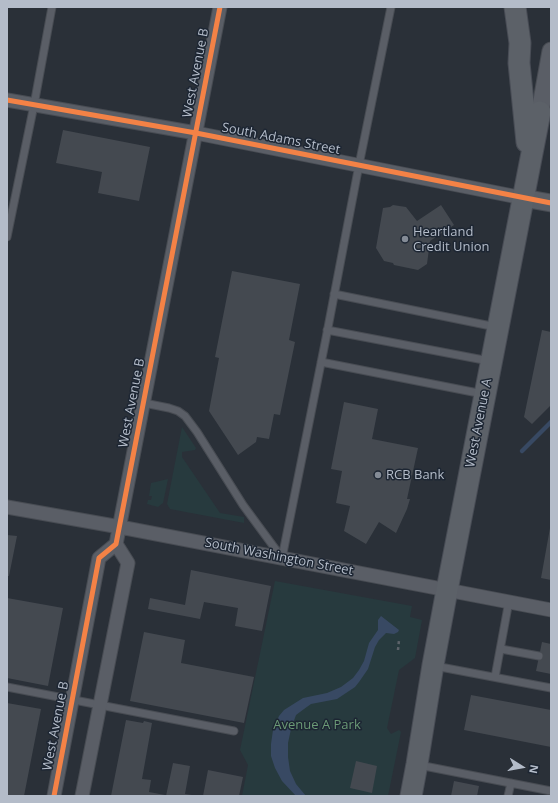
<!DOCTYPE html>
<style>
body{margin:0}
#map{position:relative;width:558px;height:803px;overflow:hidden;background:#2a3038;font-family:"Open Sans",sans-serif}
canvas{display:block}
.frame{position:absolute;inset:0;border:8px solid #b4bcc9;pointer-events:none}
.north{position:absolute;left:502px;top:747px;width:40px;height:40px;-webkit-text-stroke:3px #1d2633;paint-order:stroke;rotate:101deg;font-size:11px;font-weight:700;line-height:16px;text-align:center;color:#b4bcc9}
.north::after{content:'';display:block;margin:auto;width:14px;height:18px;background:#b4bcc9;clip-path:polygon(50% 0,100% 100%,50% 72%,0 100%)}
</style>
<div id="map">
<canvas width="558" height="803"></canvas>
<div class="frame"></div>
<div class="north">N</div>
</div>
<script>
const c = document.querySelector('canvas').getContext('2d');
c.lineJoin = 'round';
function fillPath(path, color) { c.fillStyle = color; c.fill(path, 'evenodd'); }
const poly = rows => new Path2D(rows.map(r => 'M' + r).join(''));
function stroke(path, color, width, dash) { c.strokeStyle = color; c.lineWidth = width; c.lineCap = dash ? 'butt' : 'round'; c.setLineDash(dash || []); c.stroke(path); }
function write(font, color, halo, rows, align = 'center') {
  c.font = font + ' "Open Sans",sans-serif'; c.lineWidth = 3; c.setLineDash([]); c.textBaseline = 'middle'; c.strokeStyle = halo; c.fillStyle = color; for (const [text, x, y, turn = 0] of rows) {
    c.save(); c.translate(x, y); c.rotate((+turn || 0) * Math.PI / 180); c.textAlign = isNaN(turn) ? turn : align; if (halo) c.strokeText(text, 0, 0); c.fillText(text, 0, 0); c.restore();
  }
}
const green = poly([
 [182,427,196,448,195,450,182,452,182,457,220,513,244,517,244,523,170,509,167,504],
 [168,479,163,503,158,507,147,504,148,500,151,500,152,496,149,496,151,483],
 [275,581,412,606,410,617,422,620,415,658,399,670,387,728,391,734,399,730,401,732,388,796,242,796,248,765,240,750]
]);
const water = poly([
 [381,616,399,630,398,632,394,634,386,633,379,640,375,647,368,669,359,682,355,687,337,699,311,704,304,709,296,715,291,729,288,743,288,757,290,771,296,784,306,796,296,796,282,781,275,768,271,756,271,744,273,730,279,716,284,710,303,698,327,693,341,687,353,678,359,670,364,661,369,643,378,630,378,620]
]);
const stream = poly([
 [522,451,551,422]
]);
const building = poly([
 [63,130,150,147,139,201,98,193,102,172,56,163],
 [393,205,406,207,417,221,441,205,454,225,430,241,427,264,418,270,394,265,393,263,384,261,376,248,383,208,390,207],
 [232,271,300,284,289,340,295,342,280,415,274,414,269,439,257,437,256,442,238,455,209,411,219,358,215,357],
 [542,330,551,332,551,405,532,424,524,417],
 [344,402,378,409,372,439,418,448,407,499,410,499,407,509,396,533,379,522,366,544,344,531,350,506,336,503,342,471,331,469],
 [550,528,551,528,551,580,541,578],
 [7,535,17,536,9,576,7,576],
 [191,570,271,586,262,631,235,626,238,608,204,602,200,619,148,609,150,598,185,605],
 [7,598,63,608,48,686,7,678],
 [144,632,185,640,181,663,254,677,244,723,130,701],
 [542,642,551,644,551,674,536,671],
 [471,695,551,710,551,747,464,730],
 [7,703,41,709,24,796,7,796],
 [126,720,143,723,144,721,152,723,142,779,151,780,149,792,165,795,165,796,111,796],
 [356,761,377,766,372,793,350,788],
 [173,763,190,766,185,794,192,795,192,796,166,796],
 [208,770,243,777,239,796,203,796],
 [454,781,479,786,477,796,451,796]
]);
const path = poly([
 [398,650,399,640]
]);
const service = poly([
 [7,237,34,105,52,7],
 [334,294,496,327],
 [327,330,489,361],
 [321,362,483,394],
 [144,403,169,408,178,411,185,416,197,432,243,505,282,558],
 [282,558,326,338,359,165,391,7],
 [501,649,539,656],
 [435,666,551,688],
 [495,677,509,601],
 [7,687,234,731],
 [419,765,551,791],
 [508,796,511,783]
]);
const minor = poly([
 [7,100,196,133,523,198],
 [7,507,120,527,551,610],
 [54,796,99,558,116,544,220,7],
 [82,796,128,563,116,544]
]);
const tertiary = poly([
 [540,112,551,51],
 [523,198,551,203]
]);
const primary = poly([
 [515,7,520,43,519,63,527,142],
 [411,796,417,764,433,665,447,590,540,112]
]);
const cycleway = poly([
 [7,100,196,133,551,203],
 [54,796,99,558,116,544,220,7]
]);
const markers = [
 [405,239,4,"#848b96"],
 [378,475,4,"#848b96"]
];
const streetNames = [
 ["West Avenue B",196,73,-79],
 ["South Adams Street",281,139,11],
 ["West Avenue B",132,403,-79],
 ["West Avenue A",479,423,-79],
 ["South Washington Street",279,557,11],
 ["West Avenue B",56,726,-79]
];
const poiNames = [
 ["Heartland",413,232],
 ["Credit Union",413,247],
 ["RCB Bank",386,475]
];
const parkNames = [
 ["Avenue A Park",317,725]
];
fillPath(green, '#273a3e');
fillPath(water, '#384963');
stroke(stream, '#384963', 4.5);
fillPath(building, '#444950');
stroke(service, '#484c53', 9);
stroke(minor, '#484c53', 15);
stroke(tertiary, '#484c53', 19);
stroke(primary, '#484c55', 23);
stroke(path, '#5d636a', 2.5, [3, 3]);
stroke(service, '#5a5e66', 7);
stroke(minor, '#5a5e66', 13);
stroke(tertiary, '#5a5e66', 17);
stroke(primary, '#5c6168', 21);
stroke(cycleway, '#f48246', 5);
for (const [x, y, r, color] of markers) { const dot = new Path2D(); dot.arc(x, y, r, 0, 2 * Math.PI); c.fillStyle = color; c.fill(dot); stroke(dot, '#1d2633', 1.5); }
write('13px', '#b4bcc9', '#1d2633', streetNames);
write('13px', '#b4bcc9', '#1d2633', poiNames, 'left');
write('13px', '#6b9a76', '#1d2633', parkNames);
</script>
